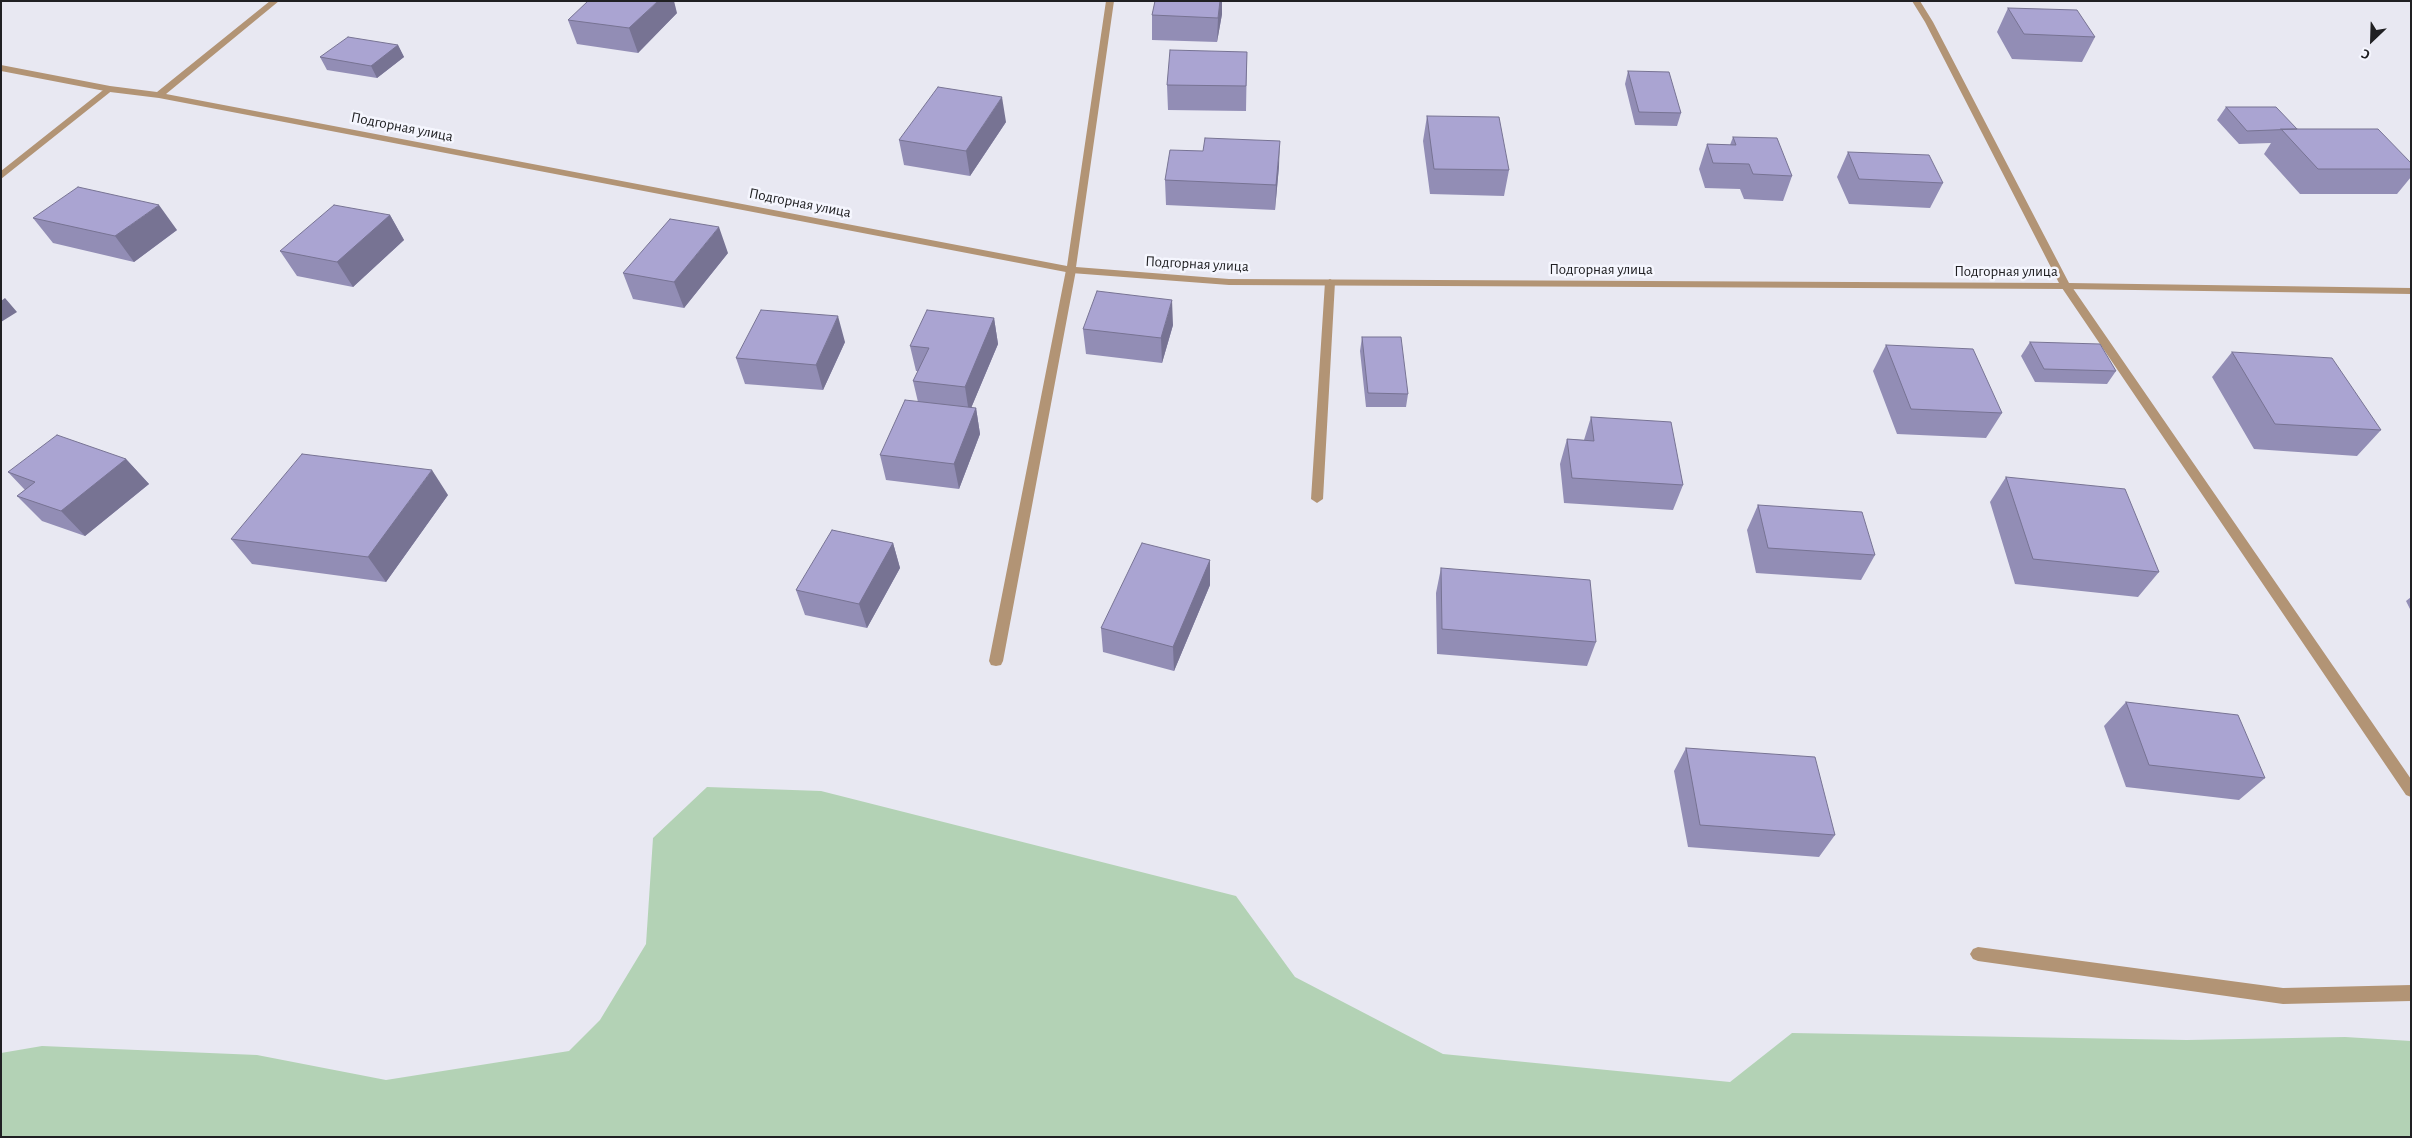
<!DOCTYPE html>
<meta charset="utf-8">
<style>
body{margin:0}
#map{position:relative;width:2412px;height:1138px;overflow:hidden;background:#e8e8f2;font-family:"Alegreya Sans",sans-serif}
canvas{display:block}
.frame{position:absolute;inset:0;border:2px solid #202023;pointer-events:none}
.north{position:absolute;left:2347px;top:15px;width:50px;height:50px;-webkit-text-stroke:4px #f5f6fe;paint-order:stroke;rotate:204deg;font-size:14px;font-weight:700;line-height:20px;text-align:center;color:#202023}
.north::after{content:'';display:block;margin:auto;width:18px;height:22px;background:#202023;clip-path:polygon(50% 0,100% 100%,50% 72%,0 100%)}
</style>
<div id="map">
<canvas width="2412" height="1138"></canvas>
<div class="frame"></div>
<div class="north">С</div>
</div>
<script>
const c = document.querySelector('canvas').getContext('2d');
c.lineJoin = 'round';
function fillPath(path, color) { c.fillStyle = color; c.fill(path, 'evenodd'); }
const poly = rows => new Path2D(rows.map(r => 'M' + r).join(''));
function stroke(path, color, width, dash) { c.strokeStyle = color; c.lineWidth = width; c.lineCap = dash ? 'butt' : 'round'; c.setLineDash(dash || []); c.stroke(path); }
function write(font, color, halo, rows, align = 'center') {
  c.font = font + ' "Alegreya Sans",sans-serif'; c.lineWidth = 5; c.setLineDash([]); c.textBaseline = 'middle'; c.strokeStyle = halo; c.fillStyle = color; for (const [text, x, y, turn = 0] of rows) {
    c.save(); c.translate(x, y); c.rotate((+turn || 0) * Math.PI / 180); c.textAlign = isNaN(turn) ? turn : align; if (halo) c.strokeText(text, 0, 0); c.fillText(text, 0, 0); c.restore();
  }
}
const green = poly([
 [707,787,821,791,1236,896,1295,977,1443,1054,1730,1082,1792,1033,2187,1040,2345,1037,2411,1041,2411,1137,1,1137,1,1053,42,1046,257,1055,386,1080,569,1051,600,1020,646,944,653,838]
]);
const service = poly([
 [107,87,114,89,1,179,1,171,107,87],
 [1071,267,1076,270,1003,661,1001,665,996,666,991,665,989,661,1066,270,1071,267],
 [1330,279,1335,282,1323,499,1317,503,1311,499,1325,282,1330,279],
 [2066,283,2070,284,2411,779,2411,797,2406,795,2062,288,2061,286,2066,283],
 [1978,947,2283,988,2411,985,2411,1001,2283,1004,1978,961,1973,959,1970,954,1973,949,1978,947]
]);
const minor = poly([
 [270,1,279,1,166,94,1067,266,1106,1,1114,1,1076,267,1229,279,2059,283,1925,22,1912,1,1920,1,1933,22,2069,283,2411,288,2411,294,2066,289,1229,285,1071,273,159,98,110,92,1,71,1,65,110,86,157,92,270,1]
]);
const wall = poly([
 [1155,1,1222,1,1222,14,1217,42,1152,40,1152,15],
 [2008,8,2095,37,2082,62,2012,59,1997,32],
 [677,13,638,53,577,44,568,20],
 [398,45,404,57,377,78,327,70,320,57],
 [1247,52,1246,111,1168,110,1167,85],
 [1628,71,1681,113,1677,126,1635,125,1625,84],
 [2226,107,2411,163,2411,177,2397,194,2300,194,2264,154,2271,143,2239,144,2217,120],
 [1427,116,1509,170,1504,196,1430,194,1423,141],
 [1006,122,970,176,904,165,899,140],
 [1733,137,1792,176,1783,201,1744,199,1740,189,1705,188,1699,169,1707,144,1730,145],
 [1203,151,1279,166,1275,210,1166,205,1165,180],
 [1848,152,1943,183,1930,208,1849,204,1837,177],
 [390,215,404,240,353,287,297,276,280,251],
 [33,218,177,230,134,262,53,243],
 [728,253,684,308,633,299,623,273],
 [994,318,998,344,971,408,976,408,980,434,959,489,886,480,880,455,918,402,913,381,918,371,916,371,910,346],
 [1173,325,1162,363,1086,354,1083,329],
 [1362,337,1408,394,1406,407,1366,407,1360,351],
 [845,342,823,390,745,384,736,358],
 [2030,342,2116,371,2107,384,2035,382,2021,356],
 [1886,345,2002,413,1986,438,1897,434,1873,371],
 [2232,352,2381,430,2357,456,2254,449,2212,377],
 [1591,417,1683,485,1673,510,1564,503,1560,464,1567,439,1584,440],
 [126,459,149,484,85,536,42,521,17,496,25,490,8,472],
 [2006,477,2159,572,2138,597,2015,584,1990,502],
 [448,495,386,582,252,564,231,539],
 [1758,505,1875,555,1861,580,1756,573,1747,530],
 [893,543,900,568,867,628,805,615,796,590],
 [1210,560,1210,585,1174,671,1103,652,1101,628],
 [1441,568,1596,642,1587,666,1437,654,1436,593],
 [2411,597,2411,611,2406,601],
 [2126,702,2265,778,2239,800,2126,787,2104,726],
 [1686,748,1835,835,1819,857,1688,847,1674,771]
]);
const shadedWall = poly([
 [658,1,674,1,677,13,638,53,629,28],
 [1220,1,1222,1,1222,14,1217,42,1218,18],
 [398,45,404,57,377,78,371,66],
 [1002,97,1006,122,970,176,966,151],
 [1280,141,1279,166,1275,210,1276,185],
 [159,205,177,230,134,262,115,236],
 [390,215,404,240,353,287,337,262],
 [719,227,728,253,684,308,674,282],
 [5,298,17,312,1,322,1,301],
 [1172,300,1173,325,1162,363,1161,338],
 [838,316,845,342,823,390,816,365],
 [994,318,998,344,969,413,965,387],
 [976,408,980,434,959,489,954,464],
 [126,459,149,484,85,536,61,511],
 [432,470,448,495,386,582,368,557],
 [893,543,900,568,867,628,859,604],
 [1210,560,1210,585,1174,671,1173,647]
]);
const building = poly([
 [588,1,658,1,629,28,568,20,588,1],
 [1155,1,1220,1,1218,18,1152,15,1155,1],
 [2008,8,2077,10,2095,37,2024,34,2008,8],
 [348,37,398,45,371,66,320,57,348,37],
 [1170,50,1247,52,1246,86,1167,85,1170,50],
 [1628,71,1669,72,1681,113,1639,112,1628,71],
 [938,87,1002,97,966,151,899,140,938,87],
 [2226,107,2276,107,2297,129,2247,131,2226,107],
 [1427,116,1499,117,1509,170,1434,169,1427,116],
 [2281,129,2378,129,2411,163,2411,169,2318,169,2281,129],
 [1733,137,1777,138,1792,176,1753,174,1749,164,1713,163,1707,144,1736,145,1733,137],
 [1205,138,1280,141,1276,185,1165,180,1170,150,1203,151,1205,138],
 [1848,152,1929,155,1943,183,1859,179,1848,152],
 [78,187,159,205,115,236,33,218,78,187],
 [334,205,390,215,337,262,280,251,334,205],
 [670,219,719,227,674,282,623,273,670,219],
 [1097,291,1172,300,1161,338,1083,329,1097,291],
 [761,310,838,316,816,365,736,358,761,310],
 [927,310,994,318,965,387,913,381,929,348,910,346,927,310],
 [1362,337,1401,337,1408,394,1368,393,1362,337],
 [2030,342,2100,344,2116,371,2044,369,2030,342],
 [1886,345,1973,349,2002,413,1911,409,1886,345],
 [2232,352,2332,358,2381,430,2275,424,2232,352],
 [905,400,976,408,954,464,880,455,905,400],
 [1591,417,1671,422,1683,485,1572,478,1567,439,1594,441,1591,417],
 [57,435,126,459,61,511,17,496,35,482,8,472,57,435],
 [302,454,432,470,368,557,231,539,302,454],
 [2006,477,2125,489,2159,572,2033,559,2006,477],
 [1758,505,1862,512,1875,555,1768,548,1758,505],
 [832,530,893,543,859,604,796,590,832,530],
 [1142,543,1210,560,1173,647,1101,628,1142,543],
 [1441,568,1590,580,1596,642,1442,629,1441,568],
 [2126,702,2238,715,2265,778,2149,765,2126,702],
 [1686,748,1815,757,1835,835,1700,825,1686,748]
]);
const farStreetnames = [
 ["Подгорная улица",402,127,11],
 ["Подгорная улица",800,203,11],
 ["Подгорная улица",1197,264,3],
 ["Подгорная улица",1601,269],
 ["Подгорная улица",2006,271]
];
fillPath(green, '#b3d2b5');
fillPath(service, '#b29475');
fillPath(minor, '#b29475');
fillPath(wall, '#928db5');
fillPath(shadedWall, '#777393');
fillPath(building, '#aaa4d2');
stroke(building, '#777393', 1);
write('15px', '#202023', '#f5f6fe', farStreetnames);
</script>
